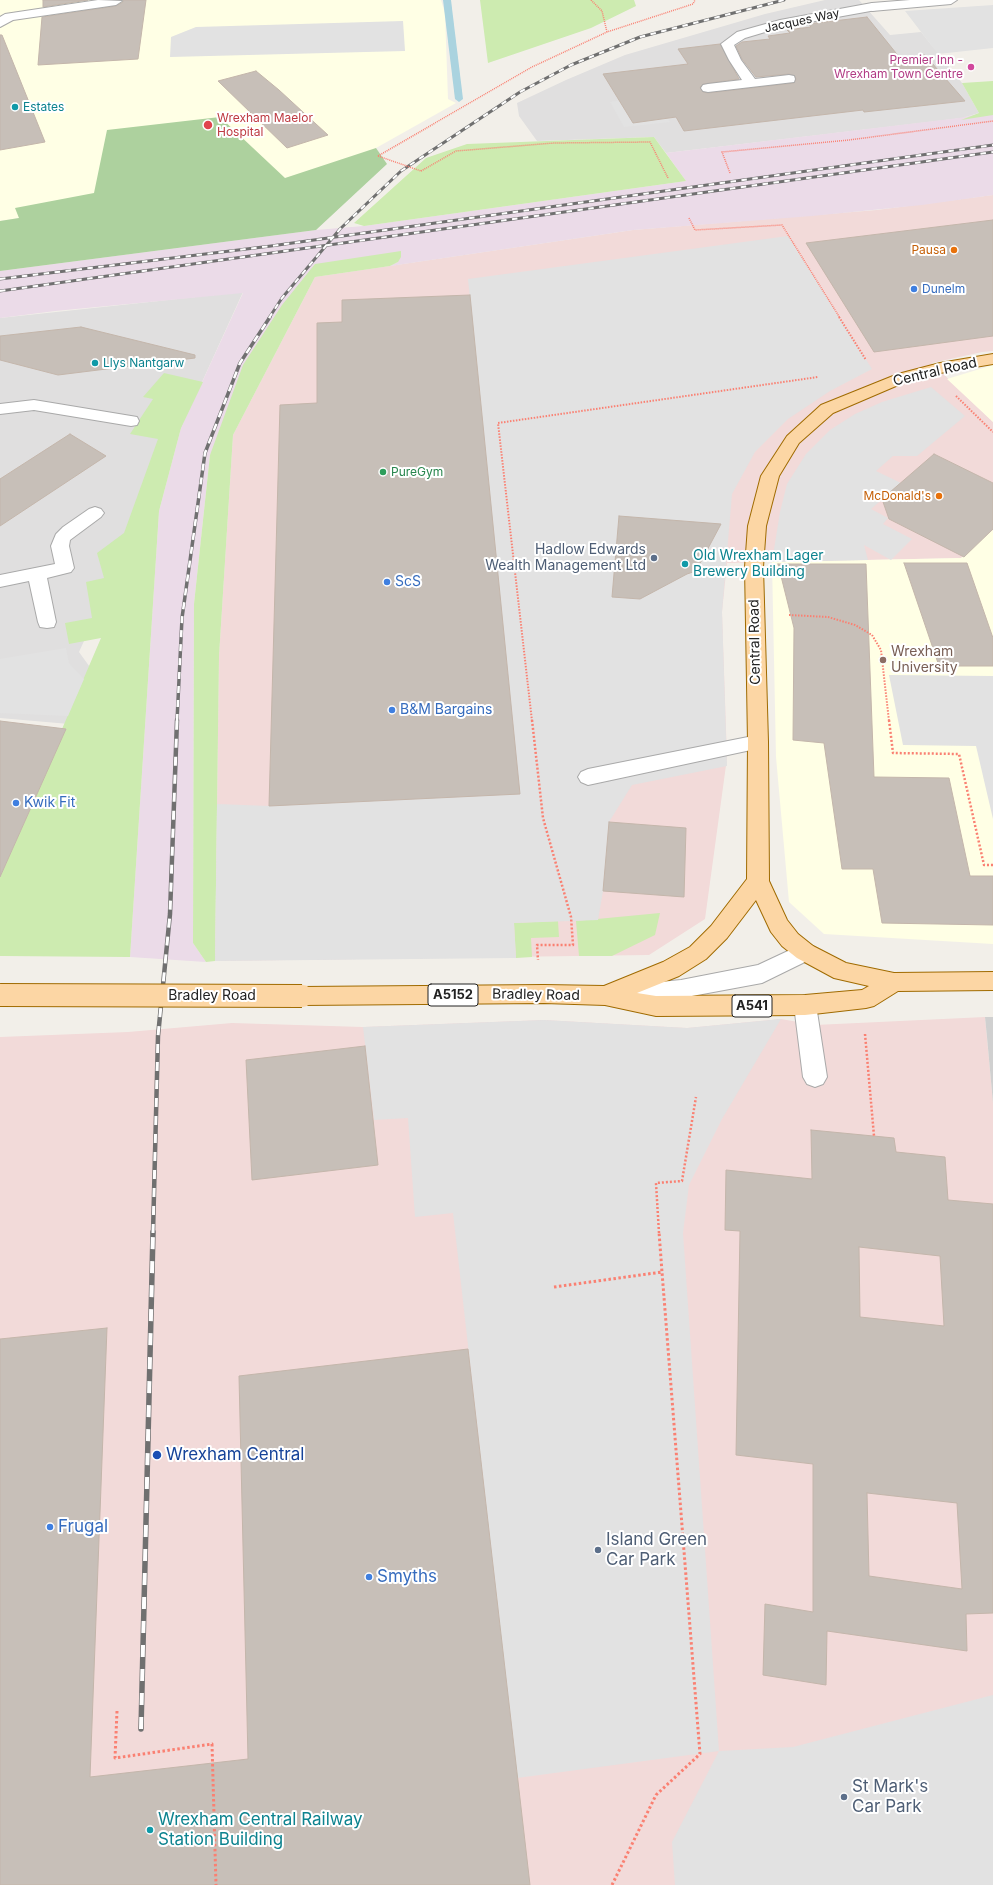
<!DOCTYPE html>
<style>
body{margin:0}
canvas{display:block;background:#f2efe9}
</style>
<canvas width="993" height="1885"></canvas>
<script>
const c = document.querySelector('canvas').getContext('2d');
c.lineJoin = 'round';
function fillPath(path, color) { c.fillStyle = color; c.fill(path, 'evenodd'); }
const poly = rows => new Path2D(rows.map(r => 'M' + r).join(''));
function stroke(path, color, width, dash) { c.strokeStyle = color; c.lineWidth = width; c.lineCap = dash ? 'butt' : 'round'; c.setLineDash(dash || []); c.stroke(path); }
function write(font, color, halo, rows, align = 'center') {
  c.font = font + ' Inter,sans-serif'; c.lineWidth = 4; c.setLineDash([]); c.textBaseline = 'middle'; c.strokeStyle = halo; c.fillStyle = color; for (const [text, x, y, turn = 0] of rows) {
    c.save(); c.translate(x, y); c.rotate((+turn || 0) * Math.PI / 180); c.textAlign = isNaN(turn) ? turn : align; if (halo) c.strokeText(text, 0, 0); c.fillText(text, 0, 0); c.restore();
  }
}
const residential = poly([
 [825,0,859,0,890,35,921,32,962,83,979,113,962,118,666,153,654,137,537,141,519,116,517,103,566,80,625,55,765,14],
 [243,292,79,652,92,670,69,724,0,718,0,318]
]);
const commercial = poly([
 [993,195,993,351,982,352,932,363,993,422,993,530,961,558,727,563,722,612,727,758,705,919,649,955,215,961,219,656,233,435,315,277,633,230,877,210],
 [985,1017,993,1103,993,1885,0,1885,0,1037,128,1032,232,1023,363,1027,544,1020,687,1028,781,1019,815,1025]
]);
const industrial = poly([
 [993,111,993,195,922,205,812,216,633,230,390,266,398,262,315,264,210,455,194,604,193,943,206,962,130,957,159,511,181,428,243,293,55,311,0,318,0,271,316,230,364,226,686,181,666,153,959,118]
]);
const education = poly([
 [0,0,441,0,445,13,448,99,456,103,376,148,329,187,16,209,19,218,0,221],
 [993,365,993,422,947,379],
 [993,530,993,944,824,934,789,902,776,757,772,562,961,558]
]);
const religious = poly([
 [985,1017,993,1017,993,1103,987,1037]
]);
const grass = poly([
 [480,0,634,0,636,6,591,28,488,63],
 [993,81,993,115,961,120,979,113,962,83],
 [654,137,686,181,364,226,354,223,426,158,467,144],
 [401,251,401,257,398,262,390,266,315,277,233,435,219,656,215,961,206,962,193,943,194,604,210,455,243,365,282,305,315,264],
 [164,373,203,382,181,428,159,511,130,957,0,956,0,877,65,730,62,729,101,638,69,644,65,623,92,618,86,582,104,578,97,553,124,533,158,439,130,434,153,399,143,397],
 [660,913,655,935,612,956,579,956,576,921],
 [558,921,559,937,531,938,532,957,516,958,514,923]
]);
const forest = poly([
 [220,117,285,178,376,148,387,164,316,230,0,271,0,221,19,218,15,208,94,193,107,130]
]);
const parking = poly([
 [993,5,993,48,938,54,905,11],
 [403,21,405,51,170,57,171,37,196,27],
 [654,95,670,122,624,127,610,102],
 [788,236,872,369,830,391,788,419,755,452,732,494,722,612,727,766,632,785,609,822,603,891,598,920,514,923,516,958,215,961,217,804,269,806,520,794,468,279],
 [931,387,965,416,917,456,893,456,876,471,901,483,871,509,888,518,883,524,912,539,891,560,864,545,868,560,772,562,780,512,787,484,806,454,830,430,855,414,882,402],
 [66,648,69,663,84,679,68,716,0,713,0,659],
 [889,675,993,676,993,819,976,746,903,745],
 [781,1019,722,1119,689,1185,683,1233,719,1751,793,1747,993,1695,993,1885,675,1885,672,1842,719,1751,517,1778,453,1213,415,1217,408,1118,374,1120,363,1027,544,1020,687,1028]
]);
const stream = poly([
 [443,0,451,0,463,99,459,102,455,99,443,0]
]);
const building = poly([
 [43,0,88,0,43,7,43,0],
 [123,0,146,0,138,59,38,65,42,17,116,6,123,2,123,0],
 [867,17,900,58,925,55,965,101,864,112,863,110,684,131,676,117,633,123,603,74,688,64,678,49,720,44,739,79,703,84,700,87,703,92,708,93,794,83,796,79,795,76,789,74,756,77,742,59,736,46,742,42,770,39,768,36,790,33,787,30,811,27,808,24,867,17],
 [0,35,2,35,45,142,0,150,0,35],
 [256,71,279,90,328,135,287,148,218,81,256,71],
 [993,220,993,336,874,352,806,243,993,220],
 [470,295,520,794,269,806,280,405,317,403,317,323,342,322,342,300,470,295],
 [81,327,195,355,195,358,58,375,0,360,0,336,81,327],
 [70,434,106,456,0,526,0,479,70,434],
 [934,454,993,483,993,529,964,557,889,519,882,499,934,454],
 [619,516,721,524,696,571,687,574,640,599,612,597,619,516],
 [904,563,967,563,993,638,993,666,939,666,904,563],
 [778,564,866,564,874,777,949,778,970,876,993,876,993,925,882,923,873,869,842,869,824,743,793,740,794,628,778,564],
 [0,721,66,729,0,877,0,721],
 [609,822,686,828,684,897,603,891,609,822],
 [365,1046,378,1165,252,1180,246,1060,365,1046],
 [811,1130,894,1138,896,1152,945,1157,948,1200,993,1204,993,1613,966,1614,967,1651,827,1631,826,1685,763,1675,765,1604,813,1612,813,1464,736,1455,740,1231,725,1230,726,1170,812,1179,811,1130],
 [859,1247,940,1256,944,1326,860,1317,859,1247],
 [867,1493,957,1503,962,1589,869,1576,867,1493],
 [107,1328,90,1777,248,1759,239,1376,468,1349,530,1885,0,1885,0,1339,107,1328]
]);
const pathFar3 = poly([
 [591,0,602,11,607,32],
 [378,156,532,67,607,32,693,4,695,0],
 [421,171,456,151,554,143,650,142,668,178],
 [730,173,722,152,849,140,993,121],
 [689,218,695,230,782,225,840,318]
]);
const pathFar2 = poly([
 [839,317,866,360],
 [956,396,993,432],
 [789,615,828,617,855,625,872,635,881,650,889,721],
 [532,721,498,423,818,377]
]);
const pathFar1 = poly([
 [532,720,543,818,571,917,573,945,537,945,538,960],
 [889,720,893,753,959,754,984,865,993,865],
 [865,1034,874,1136],
 [659,1233,656,1183,682,1181,696,1097]
]);
const path = poly([
 [554,1287,662,1272,659,1232],
 [117,1711,115,1758,212,1744,216,1885],
 [612,1885,656,1795,700,1754,662,1272]
]);
const service = poly([
 [98,0,122,1,116,5,13,20,0,27,0,17,5,14,98,0],
 [910,0,957,0,951,4,872,11,866,7,872,3,910,0],
 [758,735,765,737,768,742,765,747,588,785,581,782,578,777,581,772,588,769,758,735],
 [805,943,813,946,816,952,813,958,762,983,681,998,608,1005,600,1003,597,996,600,989,608,987,681,980,758,965,805,943],
 [805,995,813,998,816,1005,827,1077,823,1084,815,1087,807,1084,803,1077,794,1005,797,998,805,995]
]);
const minor = poly([
 [872,3,878,7,876,10,782,27,745,38,734,45,741,60,755,79,789,75,794,76,795,79,794,82,708,92,703,91,701,88,703,85,708,84,742,80,729,60,721,44,737,32,780,20,872,3],
 [34,400,131,416,137,417,139,421,137,425,131,426,34,410,0,414,0,404,34,400],
 [95,507,101,509,104,513,101,517,70,540,69,546,74,568,71,572,47,578,56,622,54,627,47,628,40,627,38,622,29,581,0,587,0,575,55,564,51,546,56,534,63,527,89,509,95,507]
]);
const primary = poly([
 [993,354,993,364,940,373,910,380,833,413,799,443,779,476,766,526,763,567,768,742,769,881,787,920,798,934,813,946,846,963,894,973,993,972,993,990,898,991,874,1006,866,1008,805,1015,656,1016,605,1005,544,1003,302,1005,294,1003,291,996,294,989,302,987,544,985,604,986,663,962,690,947,711,926,747,879,748,742,745,567,748,526,761,476,787,436,821,405,898,374,940,363,993,354],
 [756,900,771,932,782,946,797,958,834,978,869,986,862,990,805,995,656,996,637,993,679,976,706,959,727,938,756,900]
]);
const railFar3 = poly([
 [0,279,271,246,993,145],
 [0,291,993,152],
 [269,318,282,298,340,229,401,171,520,92,571,65,640,37,784,0]
]);
const railFar2 = poly([
 [177,721,182,618,205,453,240,363,270,317]
]);
const railFar1 = poly([
 [153,1233,158,1036,170,914,177,720]
]);
const rail = poly([
 [141,1729,153,1232]
]);
const pathBridge = poly([
 [378,156,421,171]
]);
const primaryBridge = poly([
 [0,995,302,996]
]);
const markers = [
 [971,67,4,"#d1479c"],
 [15,107,4,"#0f9aa8"],
 [208,125,5,"#e0444e"],
 [954,250,4,"#e8710a"],
 [914,289,4,"#3f7fe0"],
 [95,363,4,"#0f9aa8"],
 [383,472,4,"#2e9e5b"],
 [939,496,4,"#e8710a"],
 [654,558,4,"#5c6f8a"],
 [685,564,4,"#0f9aa8"],
 [387,582,4,"#3f7fe0"],
 [883,660,4,"#8d6e63"],
 [392,710,4,"#3f7fe0"],
 [16,803,4,"#3f7fe0"],
 [157,1455,5,"#1a4fb4"],
 [50,1527,4,"#3f7fe0"],
 [598,1550,4,"#5c6f8a"],
 [369,1577,4,"#3f7fe0"],
 [844,1797,4,"#5c6f8a"],
 [150,1830,4,"#0f9aa8"]
];
const farStreetnames = [
 ["Jacques Way",802,21,-12]
];
const farHotelnames = [
 ["Premier Inn -",963,60],
 ["Wrexham Town Centre",963,74]
];
const farCulturenames = [
 ["Estates",23,107],
 ["Llys Nantgarw",103,363]
];
const farHealthnames = [
 ["Wrexham Maelor",217,118],
 ["Hospital",217,132]
];
const farFoodnames = [
 ["Pausa",946,250],
 ["McDonald's",931,496]
];
const farShopnames = [
 ["Dunelm",922,289]
];
const farLeisurenames = [
 ["PureGym",391,472]
];
const shields = [
 [453,995,50],
 [752,1006,40]
];
const shieldNames = [
 ["A5152",453,995],
 ["A541",752,1006]
];
const streetNames = [
 ["Central Road",935,372,-13],
 ["Central Road",755,642,-91],
 ["Bradley Road",536,995,1],
 ["Bradley Road",212,996]
];
const serviceNames = [
 ["Hadlow Edwards",646,550],
 ["Wealth Management Ltd",646,566]
];
const cultureNames = [
 ["Old Wrexham Lager",693,556],
 ["Brewery Building",693,572]
];
const shopNames = [
 ["ScS",395,582],
 ["B&M Bargains",400,710],
 ["Kwik Fit",24,803]
];
const educationNames = [
 ["Wrexham",891,652],
 ["University",891,668]
];
const nearTransitnames = [
 ["Wrexham Central",166,1455]
];
const nearShopnames = [
 ["Frugal",58,1527],
 ["Smyths",377,1577]
];
const nearServicenames = [
 ["Island Green",606,1540],
 ["Car Park",606,1560],
 ["St Mark's",852,1787],
 ["Car Park",852,1807]
];
const nearCulturenames = [
 ["Wrexham Central Railway",158,1820],
 ["Station Building",158,1840]
];
fillPath(residential, '#e0dfdf');
fillPath(commercial, '#f2dad9');
fillPath(industrial, '#ebdbe8');
fillPath(education, '#ffffe5');
fillPath(religious, '#d0d0d0');
fillPath(grass, '#cdebb0');
fillPath(forest, '#add19e');
fillPath(parking, '#e2e2e2');
fillPath(stream, '#aad3df');
fillPath(building, '#c7bfb8');
stroke(building, '#c4b6ab', 1);
stroke(service, '#a9a9a9', 2);
stroke(minor, '#a9a9a9', 2);
stroke(primary, '#a06b00', 2);
stroke(pathFar3, '#fa8072', 1.5, [1, 1]);
stroke(pathFar2, '#fa8072', 2, [1.5, 1.5]);
stroke(pathFar1, '#fa8072', 2.5, [2, 2]);
stroke(path, '#fa8072', 3, [2.5, 2.5]);
fillPath(service, '#fff');
fillPath(minor, '#fff');
fillPath(primary, '#fcd6a4');
stroke(railFar3, '#707070', 3);
stroke(railFar2, '#707070', 3.5);
stroke(railFar1, '#707070', 4.5);
stroke(rail, '#707070', 5.5);
stroke(railFar3, '#fff', 2, [5.5]);
stroke(railFar2, '#fff', 2.5, [7]);
stroke(railFar1, '#fff', 3, [9]);
stroke(rail, '#fff', 4, [12]);
stroke(primaryBridge, '#a06b00', 24, []);
stroke(pathBridge, '#fa8072', 1.5, [1, 1]);
stroke(primaryBridge, '#fcd6a4', 22);
for (const [x, y, r, color] of markers) { const dot = new Path2D(); dot.arc(x, y, r, 0, 2 * Math.PI); c.fillStyle = color; c.fill(dot); stroke(dot, '#fff', 1.5); }
write('12px', '#222', '#fff', farStreetnames);
write('12px', '#b23c85', '#fff', farHotelnames, 'right');
write('12px', '#0d838f', '#fff', farCulturenames, 'left');
write('12px', '#be3a42', '#fff', farHealthnames, 'left');
write('12px', '#c56008', '#fff', farFoodnames, 'right');
write('12px', '#366cbe', '#fff', farShopnames, 'left');
write('12px', '#27864d', '#fff', farLeisurenames, 'left');
for (const [x, y, w] of shields) { const box = new Path2D(); box.roundRect(x - w / 2, y - 11, w, 22, 3); c.fillStyle = '#fff'; c.fill(box); stroke(box, '#222', 1); }
write('bold 13px', '#222', null, shieldNames);
write('14px', '#222', '#fff', streetNames);
write('14px', '#4e5e75', '#fff', serviceNames, 'right');
write('14px', '#0d838f', '#fff', cultureNames, 'left');
write('14px', '#366cbe', '#fff', shopNames, 'left');
write('14px', '#785e54', '#fff', educationNames, 'left');
write('17px', '#164399', '#fff', nearTransitnames, 'left');
write('17px', '#366cbe', '#fff', nearShopnames, 'left');
write('17px', '#4e5e75', '#fff', nearServicenames, 'left');
write('17px', '#0d838f', '#fff', nearCulturenames, 'left');
</script>
